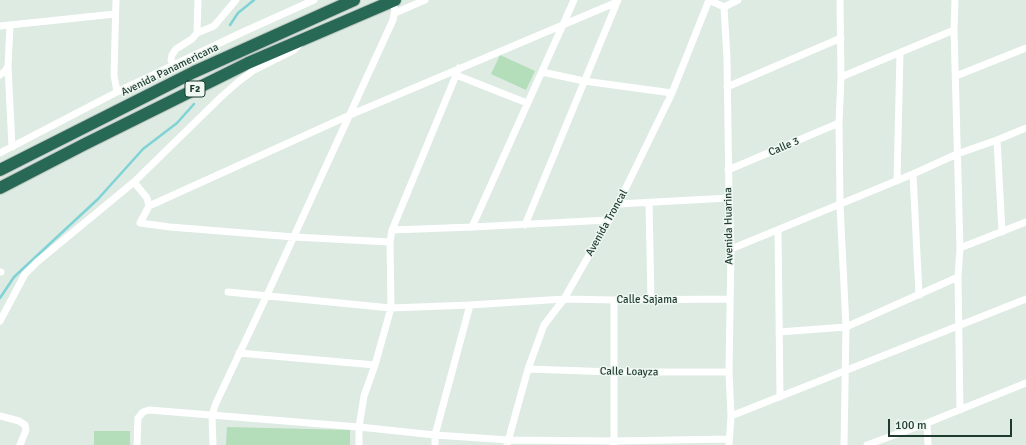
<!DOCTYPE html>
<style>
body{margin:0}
#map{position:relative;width:1026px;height:445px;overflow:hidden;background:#ddebe3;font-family:Signika,sans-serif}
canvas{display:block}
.scale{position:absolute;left:888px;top:419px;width:124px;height:18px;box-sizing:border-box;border:2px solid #1e3b30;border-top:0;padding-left:5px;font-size:12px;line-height:14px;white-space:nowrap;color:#1e3b30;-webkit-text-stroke:3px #eef7f1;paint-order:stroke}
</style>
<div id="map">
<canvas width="1026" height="445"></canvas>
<div class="scale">100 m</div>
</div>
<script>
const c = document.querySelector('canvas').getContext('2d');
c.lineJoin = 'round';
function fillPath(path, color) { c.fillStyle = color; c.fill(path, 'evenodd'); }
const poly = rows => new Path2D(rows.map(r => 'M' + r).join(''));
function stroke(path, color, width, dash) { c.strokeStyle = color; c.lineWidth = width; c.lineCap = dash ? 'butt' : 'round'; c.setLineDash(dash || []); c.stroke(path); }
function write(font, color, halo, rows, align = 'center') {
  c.font = font + ' Signika,sans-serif'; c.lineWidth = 3; c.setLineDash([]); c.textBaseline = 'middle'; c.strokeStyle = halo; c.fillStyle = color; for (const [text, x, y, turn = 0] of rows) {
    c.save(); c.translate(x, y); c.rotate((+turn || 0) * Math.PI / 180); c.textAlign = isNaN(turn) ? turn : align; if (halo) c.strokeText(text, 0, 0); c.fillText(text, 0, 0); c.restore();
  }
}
const green = poly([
 [500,55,535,71,526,90,491,74],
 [227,427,350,430,350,445,226,445],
 [94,431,130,431,130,445,94,445]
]);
const stream = poly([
 [230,25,238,13,254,0],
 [0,298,14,277,98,199,143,149,177,123,194,104]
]);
const street = poly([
 [116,0,114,75,117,92],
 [709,0,724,7,738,0],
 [840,0,841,77,839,123,840,205,846,327,844,445],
 [955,0,954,30,960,248,958,277,960,410],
 [724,7,727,58,729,198,731,249,729,372,731,416,729,445],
 [395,13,425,0],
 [0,26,115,14],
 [197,33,214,26,236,0],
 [8,66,12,147],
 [173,66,171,60,172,55,176,49,192,39,197,33,198,0],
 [542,72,584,81,672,93],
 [0,75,5,71,8,66,10,26],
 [456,75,527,103],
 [956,76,1026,48],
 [841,77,954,30],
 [727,87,841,38],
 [997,140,1002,232],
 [0,153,117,92,243,32,314,0],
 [728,170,839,123],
 [913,174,919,295],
 [897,181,900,53],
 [134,182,147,198,149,206,140,223,170,227,294,237,390,242],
 [649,203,651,300],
 [618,204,729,198],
 [149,206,350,115,617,2],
 [525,225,618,0],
 [472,227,574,0],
 [392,230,472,227,609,220],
 [778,230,780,397],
 [960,248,1026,222],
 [731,249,913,174,957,154,997,140,1026,128],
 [0,272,1,272],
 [228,292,391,308,470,305,564,299,614,300,730,299],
 [0,321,25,274,37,262,134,182,221,97,238,82,254,70,294,50,301,43],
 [779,332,846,327,958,277],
 [239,353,375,365],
 [528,369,614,372,729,372],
 [0,416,19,421,25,425,26,430,20,445],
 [731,416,1026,299],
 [927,423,928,445],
 [137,445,138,418,143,412,149,410,359,427,435,435,509,440,614,441,729,439],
 [213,445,212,415,216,403,267,295,393,20,395,10,392,1],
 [359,445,359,427,364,396,375,365,391,308,390,242,392,230,459,68],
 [435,445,435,435,470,305],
 [507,445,528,369,544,325,564,299,618,204,672,93,709,0],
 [614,445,614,300],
 [867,445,927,423,1026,383]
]);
const highway = poly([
 [0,170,194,72,354,0],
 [0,188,83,145,248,63,395,0]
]);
const shields = [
 [195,89,20]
];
const shieldNames = [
 ["F2",195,89]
];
const streetNames = [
 ["Avenida Panamericana",170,70,-26],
 ["Calle 3",784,147,-23],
 ["Avenida Troncal",607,223,-61],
 ["Avenida Huarina",729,226,-91],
 ["Calle Sajama",647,300],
 ["Calle Loayza",629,372,1]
];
fillPath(green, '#b4deba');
stroke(stream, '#7fd2d5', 2.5);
stroke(highway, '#c0c8c5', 14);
stroke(street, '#fff', 7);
stroke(highway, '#276954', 12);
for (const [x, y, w] of shields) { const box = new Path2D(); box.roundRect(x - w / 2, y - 8, w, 16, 3); c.fillStyle = '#eef7f1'; c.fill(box); stroke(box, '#1e3b30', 1); }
write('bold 10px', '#1e3b30', null, shieldNames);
write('11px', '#1e3b30', '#eef7f1', streetNames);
</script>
